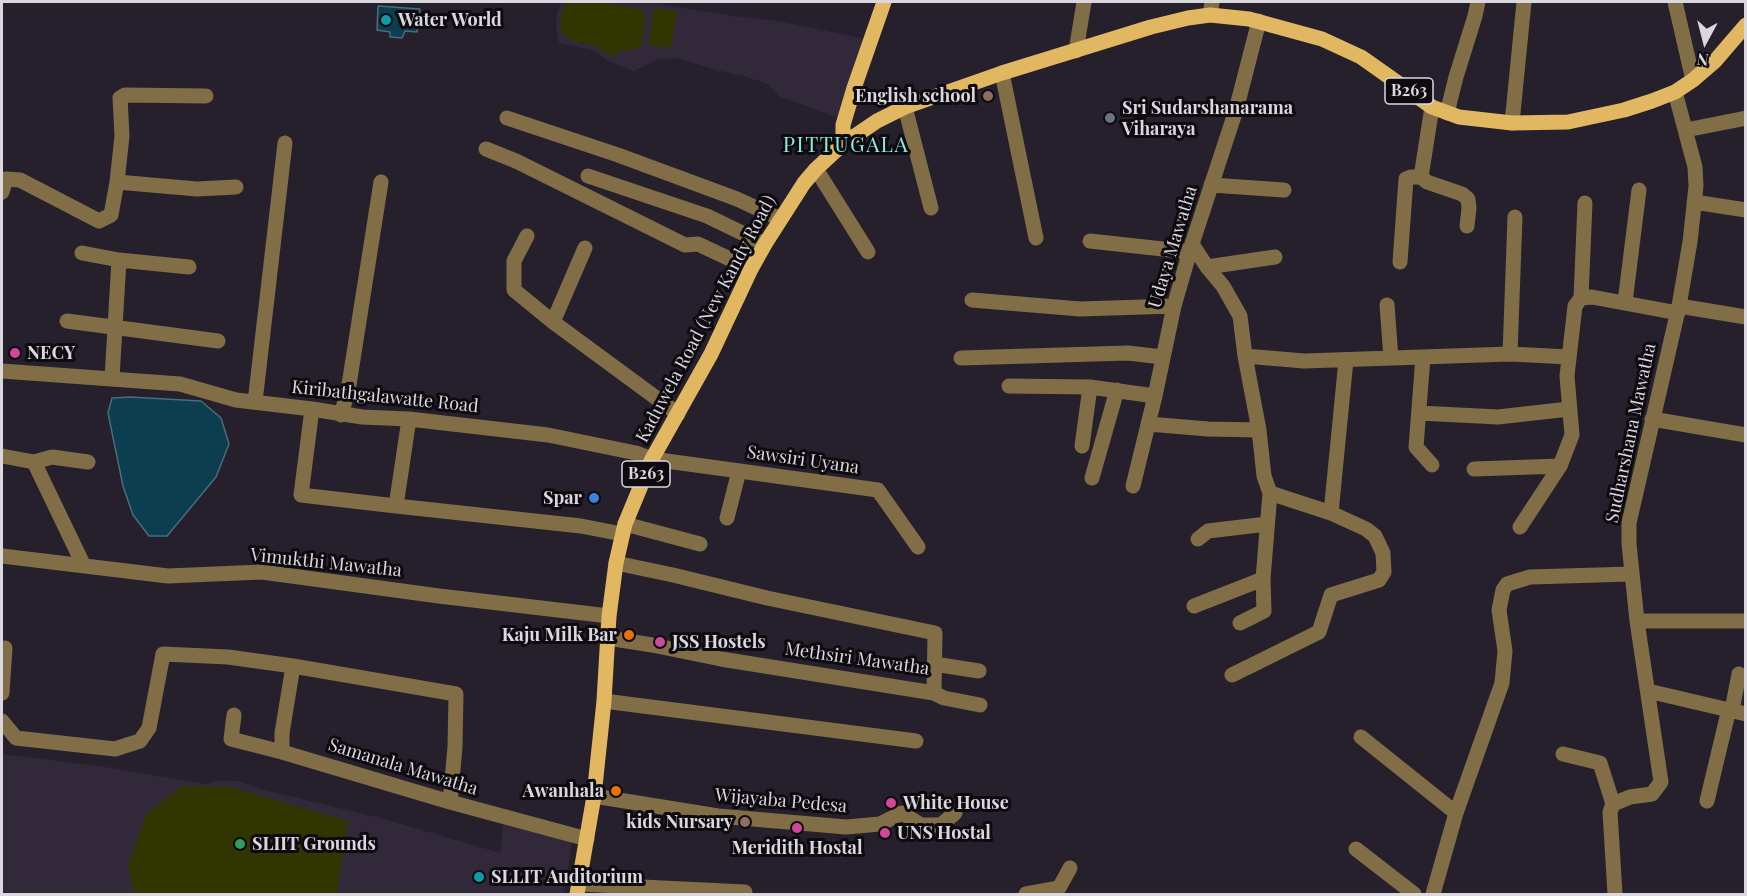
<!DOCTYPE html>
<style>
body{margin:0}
#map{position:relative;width:1747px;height:896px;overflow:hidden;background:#26202c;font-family:"Playfair Display",serif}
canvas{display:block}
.frame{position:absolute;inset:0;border:3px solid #dbd7df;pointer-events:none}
.north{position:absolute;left:1675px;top:12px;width:60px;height:60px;-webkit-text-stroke:4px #0e0b10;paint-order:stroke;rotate:187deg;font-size:16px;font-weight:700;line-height:24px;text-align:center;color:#dbd7df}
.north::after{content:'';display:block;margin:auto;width:21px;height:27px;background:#dbd7df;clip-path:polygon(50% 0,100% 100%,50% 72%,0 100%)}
</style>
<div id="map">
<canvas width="1747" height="896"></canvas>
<div class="frame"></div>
<div class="north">N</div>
</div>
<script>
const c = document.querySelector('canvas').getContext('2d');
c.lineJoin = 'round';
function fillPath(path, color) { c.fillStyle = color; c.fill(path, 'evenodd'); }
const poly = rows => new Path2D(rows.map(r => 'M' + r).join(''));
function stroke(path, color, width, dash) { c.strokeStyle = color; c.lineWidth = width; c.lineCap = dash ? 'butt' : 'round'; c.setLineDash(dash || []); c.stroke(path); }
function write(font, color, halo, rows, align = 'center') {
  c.font = font + ' "Playfair Display",serif'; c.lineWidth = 6; c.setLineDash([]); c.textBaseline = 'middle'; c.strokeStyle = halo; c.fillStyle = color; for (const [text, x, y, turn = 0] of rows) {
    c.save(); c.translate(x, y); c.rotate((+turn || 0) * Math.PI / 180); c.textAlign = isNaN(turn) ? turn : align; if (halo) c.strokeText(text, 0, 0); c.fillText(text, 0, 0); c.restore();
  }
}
const built = poly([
 [561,2,647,2,733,16,772,20,866,39,854,65,841,104,838,118,779,96,768,84,743,76,716,70,676,58,659,59,634,71,608,61,592,50,559,43,556,26,557,14],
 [2,754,105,767,205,784,220,780,237,781,261,789,380,818,501,853,503,819,564,838,572,843,564,894,2,894]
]);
const green = poly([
 [566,2,596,2,642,9,645,19,642,43,637,49,619,51,616,56,609,55,593,45,574,42,565,36,560,30,562,12],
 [654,8,677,11,671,48,648,45],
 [182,786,231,787,348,821,337,894,134,894,128,866,146,814]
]);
const water = poly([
 [378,6,420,9,417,32,405,31,402,38,390,37,390,32,377,30,378,6],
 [130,397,201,401,221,418,229,444,216,477,167,536,149,536,133,515,123,486,108,413,112,398,130,397]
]);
const minor = poly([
 [1675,2,1693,80],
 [1210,15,1212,2],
 [1076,51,1084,2],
 [1002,73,1036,238],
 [905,107,931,208],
 [1447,113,1456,77,1475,16,1478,2],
 [507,118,618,155,737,199,780,219],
 [1512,123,1524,2],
 [1686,130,1746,118],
 [486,149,516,161,685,245,698,244,751,269],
 [816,169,868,252],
 [588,176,707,216,765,244],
 [1421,177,1427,182,1462,194,1468,199,1469,208,1467,226],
 [117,182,197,189,236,187],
 [1211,185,1284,190],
 [2,192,6,179,20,180,99,221,111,215,117,182,122,136,120,98,125,95,206,96],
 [1694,202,1746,210],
 [527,236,514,261,514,290,553,322,678,414],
 [1090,241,1190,252],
 [1192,244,1207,267,1223,286,1240,316,1245,356,1259,430,1264,476,1270,493,1263,579,1264,611,1240,623],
 [82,253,119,260,189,267],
 [1400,262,1406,179,1411,177,1421,177,1432,107],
 [1207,267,1275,257],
 [1581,298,1592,297,1678,313],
 [972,300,1080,309,1174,306],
 [1625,302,1639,190],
 [1387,305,1391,358],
 [1679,306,1746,317],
 [67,321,218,341],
 [553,322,585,248],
 [1510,354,1515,217],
 [1245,356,1304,361,1510,354,1569,357],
 [1423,357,1416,447,1432,465],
 [961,358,1128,353,1162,357],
 [2,371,180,384,236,400,312,409,362,417,409,419,548,435,636,453,652,459,878,490,918,547],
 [112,378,119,260],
 [1009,386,1090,387,1155,396],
 [255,402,285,143],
 [312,409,301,495,396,506],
 [1419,413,1498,417,1569,409],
 [341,415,348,391,381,182],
 [409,419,396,506,581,526,622,534],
 [1652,419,1746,435],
 [1148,424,1208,429,1259,430],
 [1082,446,1090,387],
 [2,456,34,462,52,457,88,462],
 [34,462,84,566],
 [1474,469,1560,466],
 [1092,478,1117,390],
 [1133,486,1155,396,1174,306,1192,244,1236,110,1259,21],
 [1331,513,1346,360],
 [727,518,739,471],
 [625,524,700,544],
 [1520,527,1560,466,1572,435,1567,376,1575,306,1581,298,1585,203],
 [1198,539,1208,531,1267,524],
 [2,556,168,576,262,572,439,596,609,616],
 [1194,606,1263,579],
 [1637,621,1746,621],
 [608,638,652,645,721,659,934,693,935,633,767,598,673,575,616,563],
 [934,664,979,671],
 [1232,675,1319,632,1331,595,1379,580,1384,572,1383,553,1375,536,1366,529,1331,513,1270,493],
 [1648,691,1746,714],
 [2,693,5,648],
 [934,693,944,698,980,705],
 [604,701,916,741],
 [1732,710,1739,674],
 [234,715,231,739,282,752,450,802,587,839],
 [2,721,16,738,115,749,140,741,149,728,163,654,228,657,293,666],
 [1361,737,1456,813],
 [282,752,282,733,293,666,456,694,455,747,450,802],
 [1563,754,1600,763,1613,804],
 [594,796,718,816,846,827,880,824,902,813,921,825,941,825,955,813],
 [1707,801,1729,709],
 [1356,849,1414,894],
 [580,884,745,892],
 [1026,894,1059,888,1070,868],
 [1433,894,1456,813,1502,683,1505,651,1499,610,1503,590,1507,584,1530,577,1632,574],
 [1615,894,1610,812,1613,804,1630,797,1652,794,1661,782,1637,621,1629,544,1629,523,1679,306,1690,242,1696,186,1695,167,1675,92]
]);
const major = poly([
 [843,144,843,125,854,88,884,2],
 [577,894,594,796,604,701,609,616,616,563,625,524,652,459,711,354,751,269,765,244,804,183,816,169,843,144,877,121,905,107,1002,73,1151,27,1188,18,1210,15,1249,19,1322,39,1361,57,1432,107,1459,117,1512,123,1568,122,1624,110,1652,101,1675,92,1693,80,1715,61,1746,25]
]);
const markers = [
 [386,20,6,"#0f9aa8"],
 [988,96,6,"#8d6e63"],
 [1110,118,6,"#6b7280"],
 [15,353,6,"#d1479c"],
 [594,498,6,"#3f7fe0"],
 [629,635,6,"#e8710a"],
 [660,642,6,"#d1479c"],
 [616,791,6,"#e8710a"],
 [891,803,6,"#d1479c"],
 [745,822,6,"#8d6e63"],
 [797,828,6,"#d1479c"],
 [885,833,6,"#d1479c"],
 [240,844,6,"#2e9e5b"],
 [479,877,6,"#0f9aa8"]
];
const shields = [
 [1409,91,48],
 [646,474,48]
];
const shieldNames = [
 ["B263",1409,91],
 ["B263",646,474]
];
const poiNames = [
 ["Water World",398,20],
 ["English school",976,96,"right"],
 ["Sri Sudarshanarama",1122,108],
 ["Viharaya",1122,129],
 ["NECY",27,353],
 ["Spar",582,498,"right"],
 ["Kaju Milk Bar",617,635,"right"],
 ["JSS Hostels",672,642],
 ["Awanhala",604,791,"right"],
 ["White House",903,803],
 ["kids Nursary",733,822,"right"],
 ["UNS Hostal",897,833],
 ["SLIIT Grounds",252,844],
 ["Meridith Hostal",797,848,"center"],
 ["SLLIT Auditorium",491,877]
];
const streetNames = [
 ["Udaya Mawatha",1173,247,-73],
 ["Kaduwela Road (New Kandy Road)",706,319,-62],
 ["Kiribathgalawatte Road",385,397,6],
 ["Sudharshana Mawatha",1631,433,-78],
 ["Sawsiri Uyana",803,460,8],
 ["Vimukthi Mawatha",326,563,6],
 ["Methsiri Mawatha",857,659,8],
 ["Samanala Mawatha",403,767,17],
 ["Wijayaba Pedesa",781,801,5]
];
const quarterNames = [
 ["PITTUGALA",846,145]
];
fillPath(built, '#312839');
fillPath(green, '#313500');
fillPath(water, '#0c3e50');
stroke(water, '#4a6c7b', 1.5);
stroke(minor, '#816d46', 15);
stroke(major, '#e1b762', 15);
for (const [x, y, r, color] of markers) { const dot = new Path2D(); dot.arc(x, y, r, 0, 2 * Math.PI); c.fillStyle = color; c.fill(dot); stroke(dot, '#0e0b10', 2); }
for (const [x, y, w] of shields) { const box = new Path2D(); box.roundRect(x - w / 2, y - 13, w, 26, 4.5); c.fillStyle = '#0e0b10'; c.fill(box); stroke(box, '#dbd7df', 1.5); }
write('bold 16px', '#dbd7df', null, shieldNames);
write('bold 18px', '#dbd7df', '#0e0b10', poiNames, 'left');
write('18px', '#dbd7df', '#0e0b10', streetNames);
c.letterSpacing = '1.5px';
write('21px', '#8aecd4', '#0e0b10', quarterNames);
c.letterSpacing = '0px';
</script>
